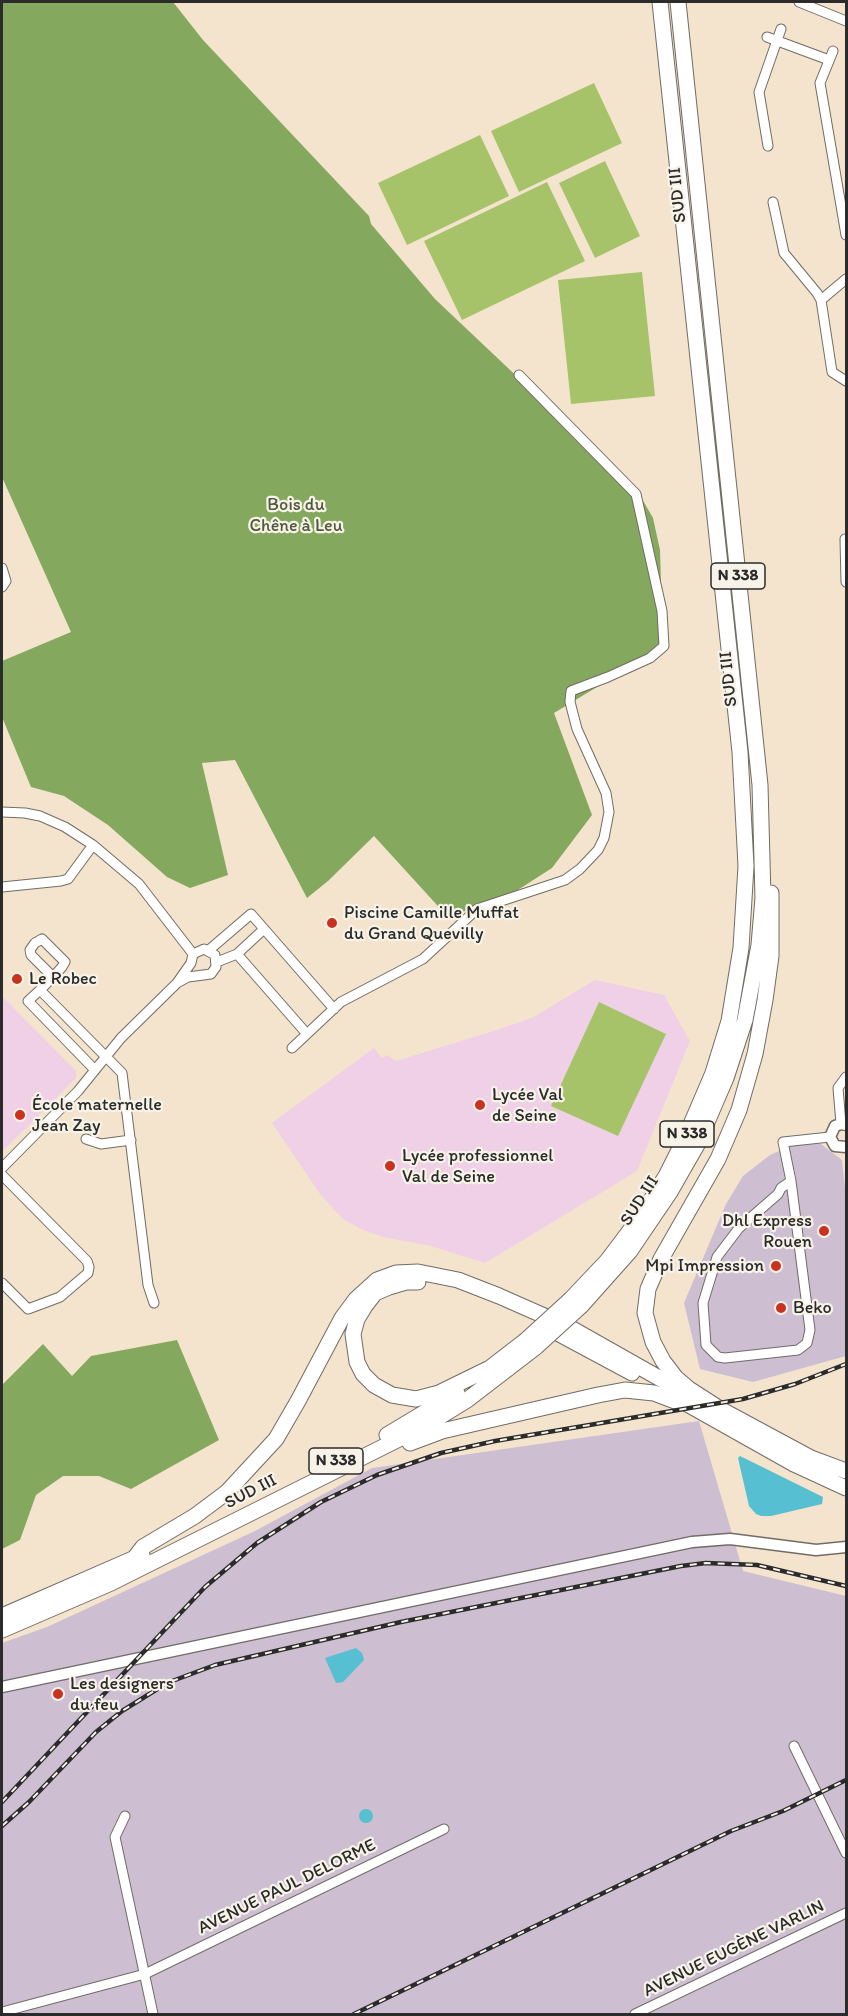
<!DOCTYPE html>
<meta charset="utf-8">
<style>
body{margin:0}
#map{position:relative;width:848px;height:2016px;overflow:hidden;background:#f4e4cd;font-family:Itim,sans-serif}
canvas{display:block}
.frame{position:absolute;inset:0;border:3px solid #2b2b2b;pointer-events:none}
</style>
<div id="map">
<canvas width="848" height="2016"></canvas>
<div class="frame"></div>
</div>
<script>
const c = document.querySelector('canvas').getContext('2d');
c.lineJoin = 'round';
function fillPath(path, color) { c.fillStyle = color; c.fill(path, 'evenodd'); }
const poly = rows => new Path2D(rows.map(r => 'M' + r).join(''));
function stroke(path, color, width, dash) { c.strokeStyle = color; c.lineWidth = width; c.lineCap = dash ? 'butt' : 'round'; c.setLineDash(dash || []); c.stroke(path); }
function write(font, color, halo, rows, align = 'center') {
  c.font = font + ' Itim,sans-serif'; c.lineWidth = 4.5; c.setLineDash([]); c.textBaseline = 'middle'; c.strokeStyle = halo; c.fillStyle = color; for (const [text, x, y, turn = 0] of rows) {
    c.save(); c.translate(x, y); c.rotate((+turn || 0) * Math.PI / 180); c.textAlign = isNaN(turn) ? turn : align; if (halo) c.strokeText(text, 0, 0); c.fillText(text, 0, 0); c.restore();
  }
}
const built = poly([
 [595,980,664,995,690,1041,637,1171,485,1263,431,1246,384,1237,363,1230,343,1219,320,1194,272,1123,374,1048,382,1058,387,1055,396,1061,497,1030,532,1018],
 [2,996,76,1071,76,1078,2,1152]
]);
const industrial = poly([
 [797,1143,821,1144,842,1160,846,1197,846,1356,753,1382,700,1369,684,1303,726,1204,743,1176,770,1155],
 [699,1421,743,1571,846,1596,846,2014,2,2014,2,1643,47,1627,255,1531,372,1468]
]);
const green = poly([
 [594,83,622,143,519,192,491,131],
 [480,135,509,196,407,245,378,183],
 [605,161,640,236,595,258,559,183],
 [547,182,585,261,462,320,424,241],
 [642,272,655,396,571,404,558,280],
 [599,1002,666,1034,618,1136,551,1106]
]);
const forest = poly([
 [2,2,173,2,203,40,369,216,371,224,435,299,637,490,653,518,660,550,663,647,554,713,592,815,552,868,499,902,447,916,374,836,328,881,307,898,235,760,202,763,228,875,190,888,167,877,108,825,64,796,31,787,2,717,2,661,71,632,2,477],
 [177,1340,219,1440,131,1489,99,1476,63,1476,36,1495,20,1540,2,1549,2,1385,43,1344,72,1376,91,1356]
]);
const water = poly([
 [740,1456,823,1497,822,1504,771,1516,761,1516,756,1514,749,1506,738,1458],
 [356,1648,362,1653,364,1660,343,1682,336,1683,325,1658],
 '359 1816a7 7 0 1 1 14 0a7 7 0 1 1-14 0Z'
]);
const minor = poly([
 [799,2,846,21],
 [767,37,829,60],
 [833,51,820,83,846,235],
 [768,146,759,92,781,29],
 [773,202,784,253,817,293,821,300],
 [846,279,821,300,832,372,846,381],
 [846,539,845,539,846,582],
 [2,568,6,581,2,587],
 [2,812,25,813,40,816,65,827,93,845,139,884,193,954],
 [2,887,61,881,68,879,93,845],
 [209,950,251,914,334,1009],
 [237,954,307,1034],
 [217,962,237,954,264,929],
 [53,977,31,955,30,950,35,943,42,939,65,962,62,967,53,977,40,990,28,1001,95,1070],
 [40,990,122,1073,148,1285,154,1303],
 [292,1048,341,1002,423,959,477,909,565,880,580,869,598,850,604,838,609,812,606,793,577,729,570,702,571,691,608,677,650,658,664,646,662,611,636,494,519,375],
 [841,1124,838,1088,846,1077],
 [86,1139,101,1144,131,1140],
 [2,1168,78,1091,121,1038,177,983,191,963,193,954,204,949,215,955,216,967,211,974,188,977,177,983],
 [2,1175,87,1261,89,1267,88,1273,60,1297,28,1309,2,1283],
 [791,1181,781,1188,778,1194,739,1228,717,1257,703,1303,706,1345,718,1357,725,1358,798,1350,807,1343,810,1330,791,1181,783,1142,830,1137],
 [794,1746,846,1853],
 [125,1816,115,1837,153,2014],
 [2,2012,145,1974,444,1829],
 [635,2014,846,1913]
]);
const tertiary = poly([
 [846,1125,841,1124,835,1126,830,1137,835,1146,846,1147],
 [2,1687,692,1542,730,1539,816,1550,846,1547]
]);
const trunk = poly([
 [771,893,771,956,765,1000,755,1054,739,1110,718,1159,661,1259,648,1289,645,1313,653,1342,663,1361,676,1378,689,1389,720,1409,811,1458,846,1471],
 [418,1282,406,1282,389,1287,375,1293,365,1306,357,1319,353,1334,357,1362,363,1374,374,1385,392,1395,416,1399,439,1393,488,1369],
 [571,1299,607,1261,641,1216,666,1176,686,1136,713,1073,729,1021,741,948,746,866,740,752,660,2],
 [581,1306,630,1251,670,1192,698,1143,726,1078,745,1020,759,945,763,898,760,785,678,2],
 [550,1329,632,1373],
 [481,1375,525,1341],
 [666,1392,794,1464,846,1488],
 [387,1435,457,1393],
 [410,1443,442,1431,598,1395,625,1390,654,1393,675,1401],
 [133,1560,143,1547,195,1516,227,1492,276,1439,298,1401,342,1318,356,1299,377,1280,396,1273,418,1272,458,1280,499,1296,567,1326,682,1391],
 [2,1616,142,1555],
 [2,1630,111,1583,423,1427,467,1400,536,1347]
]);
const rail = poly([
 [2,1802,205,1587,257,1543,321,1502,377,1475,441,1453,495,1441,743,1399,795,1384,846,1364],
 [2,1826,29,1802,96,1732,122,1711,167,1683,215,1665,401,1622,681,1566,706,1563,757,1565,846,1586],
 [354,2014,731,1831,783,1811,846,1780]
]);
const trunkBridge = poly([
 [525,1341,571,1299],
 [536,1347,581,1306]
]);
const markers = [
 [332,923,6,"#c8321e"],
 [17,979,6,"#c8321e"],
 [480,1105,6,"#c8321e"],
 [20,1115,6,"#c8321e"],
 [390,1166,6,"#c8321e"],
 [824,1231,6,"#c8321e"],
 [776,1266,6,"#c8321e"],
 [781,1308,6,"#c8321e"],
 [58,1694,6,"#c8321e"]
];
const shields = [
 [738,576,54],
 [687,1134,54],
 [336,1461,54]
];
const shieldNames = [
 ["N 338",738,576],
 ["N 338",687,1134],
 ["N 338",336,1461]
];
const streetNames = [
 ["SUD III",678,195,-96],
 ["SUD III",729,679,-96],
 ["SUD III",640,1201,-57],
 ["SUD III",251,1492,-27],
 ["AVENUE PAUL DELORME",287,1887,-26],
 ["AVENUE EUGÈNE VARLIN",734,1949,-26]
];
const parkNames = [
 ["Bois du",296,505],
 ["Chêne à Leu",296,526]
];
const poiNames = [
 ["Piscine Camille Muffat",344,913],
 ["du Grand Quevilly",344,934],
 ["Le Robec",29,979],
 ["Lycée Val",492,1095],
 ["de Seine",492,1116],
 ["École maternelle",32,1105],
 ["Jean Zay",32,1126],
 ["Lycée professionnel",402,1156],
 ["Val de Seine",402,1177],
 ["Dhl Express",812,1221,"right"],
 ["Rouen",812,1242,"right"],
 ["Mpi Impression",764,1266,"right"],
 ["Beko",793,1308],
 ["Les designers",70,1684],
 ["du feu",70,1705]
];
fillPath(built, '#efd0e6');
fillPath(industrial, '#cdbed2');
fillPath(green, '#a6c36a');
fillPath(forest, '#84a95e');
fillPath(water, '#56bfd2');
stroke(minor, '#716c64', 11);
stroke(tertiary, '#716c64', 13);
stroke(trunk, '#716c64', 17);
stroke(minor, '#fff', 9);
stroke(tertiary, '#fff', 10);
stroke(trunk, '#fff', 15);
stroke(rail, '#2b2b2b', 4.5);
stroke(rail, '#f7f3e8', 2, [7]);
stroke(trunkBridge, '#716c64', 17, []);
stroke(trunkBridge, '#fff', 15);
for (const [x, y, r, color] of markers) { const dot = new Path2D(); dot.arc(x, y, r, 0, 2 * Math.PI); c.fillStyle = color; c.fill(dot); stroke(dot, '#f7f3e8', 2); }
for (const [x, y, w] of shields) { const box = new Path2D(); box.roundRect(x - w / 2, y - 13, w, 26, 4.5); c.fillStyle = '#f7f3e8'; c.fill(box); stroke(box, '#2b2b2b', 1.5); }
write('bold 16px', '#2b2b2b', null, shieldNames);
write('18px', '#2b2b2b', '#f7f3e8', streetNames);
write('18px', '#50593e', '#f7f3e8', parkNames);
write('18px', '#2b2b2b', '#f7f3e8', poiNames, 'left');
</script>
